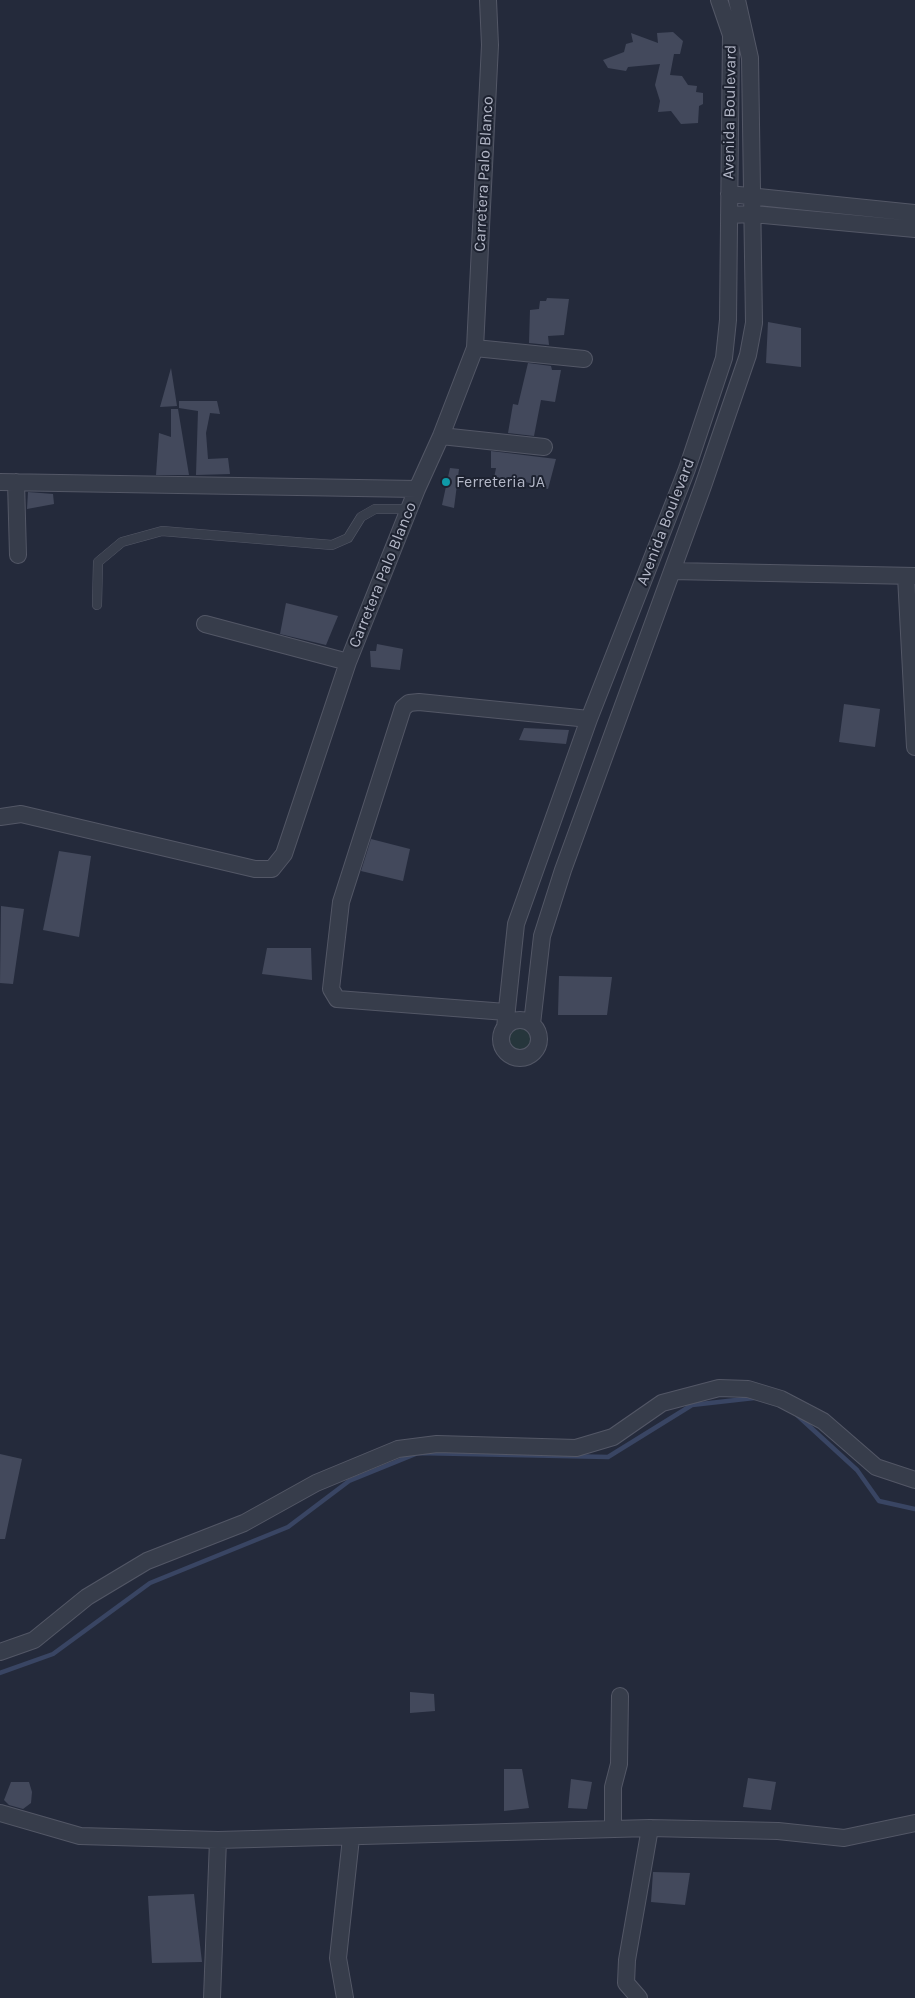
<!DOCTYPE html>
<style>
body{margin:0}
canvas{display:block;background:#242a3b}
</style>
<canvas width="915" height="1998"></canvas>
<script>
const c = document.querySelector('canvas').getContext('2d');
c.lineJoin = 'round';
function fillPath(path, color) { c.fillStyle = color; c.fill(path, 'evenodd'); }
const poly = rows => new Path2D(rows.map(r => 'M' + r).join(''));
function stroke(path, color, width, dash) { c.strokeStyle = color; c.lineWidth = width; c.lineCap = dash ? 'butt' : 'round'; c.setLineDash(dash || []); c.stroke(path); }
function write(font, color, halo, rows, align = 'center') {
  c.font = font + ' Karla,sans-serif'; c.lineWidth = 4; c.setLineDash([]); c.textBaseline = 'middle'; c.strokeStyle = halo; c.fillStyle = color; for (const [text, x, y, turn = 0] of rows) {
    c.save(); c.translate(x, y); c.rotate((+turn || 0) * Math.PI / 180); c.textAlign = isNaN(turn) ? turn : align; if (halo) c.strokeText(text, 0, 0); c.fillText(text, 0, 0); c.restore();
  }
}
const green = poly([
 '505 1039a15 15 0 1 1 30 0a15 15 0 1 1-30 0Z'
]);
const stream = poly([
 [797,1415,857,1470,879,1501,915,1509],
 [0,1673,53,1654,150,1583,288,1527,349,1481,418,1453,608,1457,692,1405,754,1398]
]);
const building = poly([
 [673,32,683,41,680,54,674,54,670,75,682,76,688,85,697,86,696,92,703,93,703,104,699,106,698,123,681,124,671,111,658,112,660,101,655,85,660,64,628,67,626,71,608,68,603,60,624,52,626,44,633,42,631,33,658,43,657,33],
 [547,298,569,299,564,335,548,336,549,345,529,343,530,310,539,309,540,301,546,301],
 [768,322,801,328,801,367,766,363],
 [528,363,551,366,552,370,561,370,555,402,541,400,534,436,508,433,513,404,518,405],
 [171,368,177,406,160,407],
 [179,401,217,401,220,414,210,413,206,433,208,459,228,458,230,474,196,475,198,411,179,408],
 [171,409,178,409,189,475,156,475,159,433,171,437],
 [491,451,556,459,548,489,526,482,494,478,496,468,491,468],
 [450,468,459,469,454,508,442,505],
 [28,492,53,494,54,504,27,509],
 [286,603,338,616,326,645,280,634],
 [377,644,403,649,400,670,371,667,370,651,376,651],
 [844,704,880,709,875,747,839,742],
 [524,728,569,730,566,744,519,740],
 [371,839,410,849,403,881,361,871],
 [59,851,91,856,79,937,43,930],
 [1,906,24,909,13,984,0,983],
 [267,948,311,948,312,980,262,974],
 [559,976,612,977,607,1015,558,1015],
 [0,1454,22,1459,5,1539,0,1539],
 [410,1692,434,1694,435,1711,410,1713],
 [504,1769,522,1769,529,1808,504,1811],
 [748,1778,776,1782,771,1810,743,1807],
 [571,1779,592,1782,587,1809,568,1808],
 [11,1782,29,1782,32,1792,31,1803,23,1809,9,1805,4,1800],
 [653,1872,690,1873,685,1905,651,1902],
 [194,1894,202,1962,152,1963,148,1896]
]);
const service = poly([
 [97,605,98,562,122,542,162,531,332,545,348,538,361,517,375,509,410,509]
]);
const minor = poly([
 [729,194,915,213],
 [729,215,753,214,915,229],
 [475,348,584,359],
 [441,436,544,447],
 [0,482,417,489],
 [16,482,18,555],
 [672,571,915,576],
 [906,576,915,747],
 [205,624,348,662],
 [0,817,21,814,255,869,272,869,284,854,348,662,417,489,441,436,475,348,490,45,488,0],
 [506,1012,337,999,331,989,341,902,403,708,409,703,419,702,589,719],
 '501 1039a19 19 0 1 1 38 0a19 19 0 1 1-38 0Z',
 [532,1024,542,936,563,870,703,486,748,355,754,323,750,58,737,0],
 [505,1028,516,924,589,719,687,469,724,358,728,320,731,35,719,0],
 [0,1652,34,1640,87,1597,147,1561,244,1523,316,1483,398,1449,437,1444,576,1448,613,1437,662,1403,719,1388,748,1389,781,1399,823,1421,876,1467,915,1480],
 [0,1813,80,1836,218,1840,650,1828,778,1831,844,1838,915,1823],
 [613,1828,613,1787,619,1764,620,1696],
 [212,1998,218,1840],
 [345,1998,338,1958,351,1838],
 [639,1998,626,1983,627,1960,650,1828]
]);
const markers = [
 [446,482,5,"#0f9aa8"]
];
const streetNames = [
 ["Avenida Boulevard",730,112,-89],
 ["Carretera Palo Blanco",484,174,-87],
 ["Avenida Boulevard",666,522,-69],
 ["Carretera Palo Blanco",383,575,-68]
];
const poiNames = [
 ["Ferreteria JA",456,482]
];
fillPath(green, '#26363c');
stroke(stream, '#394563', 4.5);
fillPath(building, '#43495c');
stroke(service, '#535766', 10);
stroke(minor, '#535766', 18);
stroke(service, '#373d4b', 9);
stroke(minor, '#373d4b', 16);
for (const [x, y, r, color] of markers) { const dot = new Path2D(); dot.arc(x, y, r, 0, 2 * Math.PI); c.fillStyle = color; c.fill(dot); stroke(dot, '#1d2230', 2); }
write('16px', '#b3b7c7', '#1d2230', streetNames);
write('16px', '#b3b7c7', '#1d2230', poiNames, 'left');
</script>
